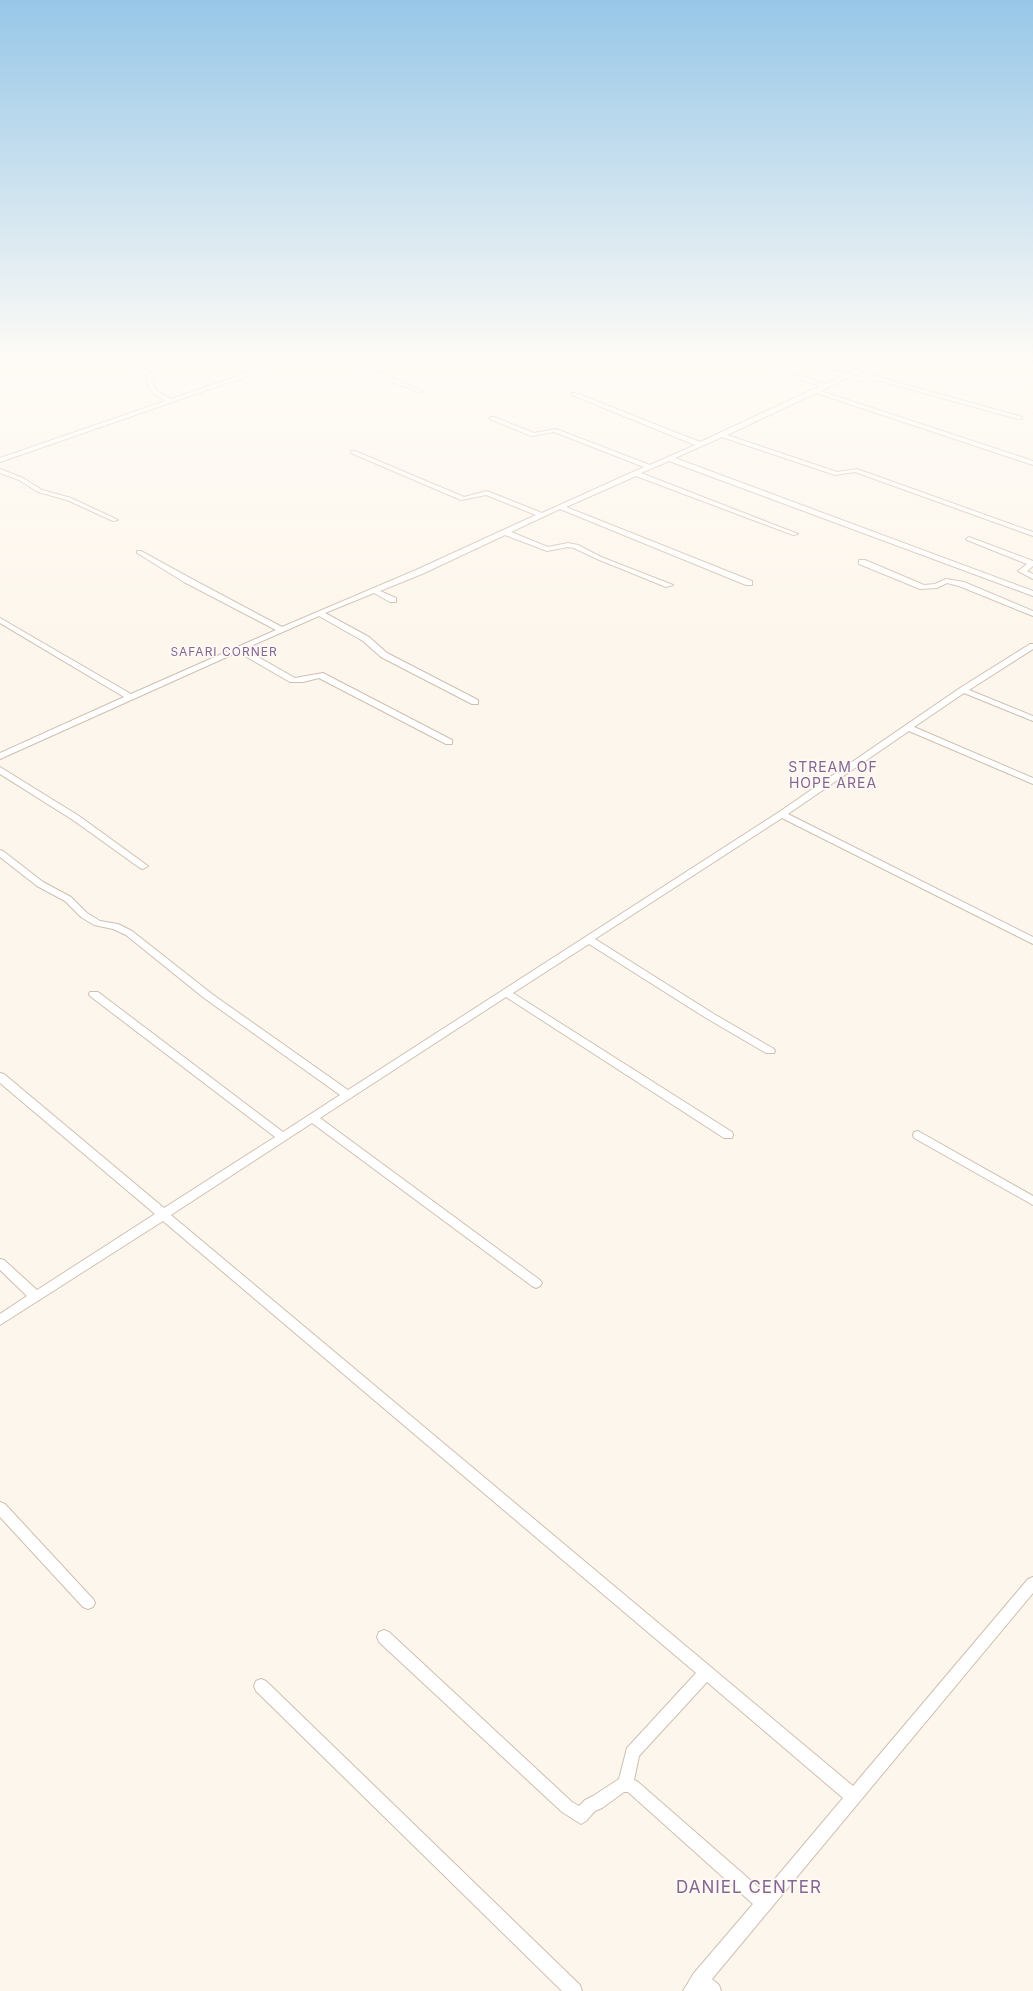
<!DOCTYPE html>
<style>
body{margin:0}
canvas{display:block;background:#fdf6ec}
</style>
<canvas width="1033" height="1991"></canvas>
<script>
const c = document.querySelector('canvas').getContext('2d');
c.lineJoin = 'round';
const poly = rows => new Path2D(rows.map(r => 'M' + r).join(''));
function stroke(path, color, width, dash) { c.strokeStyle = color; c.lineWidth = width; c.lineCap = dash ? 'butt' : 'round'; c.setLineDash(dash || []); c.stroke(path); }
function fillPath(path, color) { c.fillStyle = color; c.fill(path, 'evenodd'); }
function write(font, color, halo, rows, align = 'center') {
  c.font = font + ' Inter,sans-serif'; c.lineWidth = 3.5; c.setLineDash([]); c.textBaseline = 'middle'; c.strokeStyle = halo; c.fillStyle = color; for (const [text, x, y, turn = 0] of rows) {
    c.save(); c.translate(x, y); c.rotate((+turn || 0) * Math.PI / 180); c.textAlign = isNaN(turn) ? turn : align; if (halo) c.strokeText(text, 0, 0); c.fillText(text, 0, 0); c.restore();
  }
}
const street = poly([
 [113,362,123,362,147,370,152,375,154,386,158,392,171,399,278,362,288,362,0,462,0,458,165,401,154,394,148,386,146,375,143,372,113,362],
 [344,362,353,362,423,391,418,392,344,362],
 [751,362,761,362,825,384,841,377,798,362,808,362,845,374,871,362,879,362,860,372,1022,417,1022,419,1018,419,855,374,821,391,1033,461,1033,465,816,393,727,435,837,472,857,469,1033,532,1033,536,855,472,835,475,722,437,675,458,1033,591,1033,596,669,461,641,473,798,534,793,535,636,476,566,507,752,581,752,585,746,585,560,509,511,532,548,547,568,543,578,545,601,557,673,585,666,587,597,559,574,548,568,547,547,551,505,535,422,574,380,591,396,598,396,602,390,602,374,593,325,613,369,637,387,653,478,700,478,704,472,704,381,657,363,641,319,616,244,649,295,678,323,673,452,740,452,744,446,744,319,678,303,682,290,682,238,652,0,759,0,753,124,697,0,623,0,618,131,694,276,630,184,582,137,553,137,551,141,551,190,578,282,627,416,570,536,515,486,495,461,500,351,453,351,451,355,451,464,497,487,491,542,513,644,467,554,432,531,436,490,419,490,417,494,417,534,433,556,429,650,465,695,445,572,395,572,393,576,393,700,442,820,386,751,362],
 [0,469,23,478,42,490,71,498,118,520,113,521,67,500,38,492,19,480,0,473,0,469],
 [969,537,1033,561,1033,566,1027,571,1033,574,1033,579,1018,571,1027,564,967,540,966,539,969,537],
 [859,560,865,560,924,585,935,584,946,579,964,582,1033,611,1033,616,959,586,947,583,937,588,920,589,859,564,859,560],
 [1030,644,1033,644,1033,649,969,690,1033,716,1033,721,964,693,914,727,1033,778,1033,784,909,731,788,814,1033,937,1033,944,782,818,595,939,714,1014,774,1049,775,1051,774,1053,766,1053,706,1018,589,944,513,993,732,1132,733,1135,732,1138,724,1138,506,997,320,1118,540,1280,542,1283,540,1286,536,1288,532,1286,312,1123,171,1215,853,1786,1028,1579,1033,1577,1033,1593,712,1979,719,1985,721,1991,683,1991,694,1973,753,1904,628,1792,624,1792,602,1808,595,1811,586,1821,581,1824,562,1812,379,1642,377,1637,379,1632,384,1630,389,1632,572,1802,579,1806,585,1800,593,1796,619,1779,627,1748,696,1673,163,1221,0,1325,0,1314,27,1296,0,1270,0,1259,4,1260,37,1290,155,1214,0,1083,0,1073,4,1074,164,1208,275,1137,90,996,89,994,90,992,98,992,283,1132,340,1095,204,998,126,935,113,929,94,925,81,917,65,901,37,886,0,857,0,850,3,851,43,882,71,897,87,913,100,921,118,924,132,931,212,994,348,1090,779,812,960,688,1030,644],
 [707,1682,843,1798,764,1892,638,1782,634,1780,639,1756,707,1682],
 [0,767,79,816,148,866,143,869,140,868,73,820,0,774,0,767],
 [918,1131,1033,1196,1033,1205,914,1138,913,1135,914,1132,918,1131],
 [0,1502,5,1504,93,1599,95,1603,93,1607,88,1609,83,1607,0,1517,0,1502],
 [261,1679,266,1681,580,1985,582,1991,562,1991,256,1691,254,1686,256,1681,261,1679]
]);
const farQuarternames = [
 ["SAFARI CORNER",224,652]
];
const quarterNames = [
 ["STREAM OF",833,768],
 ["HOPE AREA",833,784]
];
const nearQuarternames = [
 ["DANIEL CENTER",749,1888]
];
stroke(street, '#d1beb0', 2);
fillPath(street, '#fff');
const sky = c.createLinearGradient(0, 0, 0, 641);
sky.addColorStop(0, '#97c7e8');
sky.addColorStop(0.56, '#fefbf6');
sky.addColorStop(1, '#fefbf600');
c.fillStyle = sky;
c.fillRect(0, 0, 1033, 641);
c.letterSpacing = '1px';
write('12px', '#846695', '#fffaf3', farQuarternames);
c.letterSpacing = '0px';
c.letterSpacing = '1px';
write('14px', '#846695', '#fffaf3', quarterNames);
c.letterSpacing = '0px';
c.letterSpacing = '1px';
write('17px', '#846695', '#fffaf3', nearQuarternames);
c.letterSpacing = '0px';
</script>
